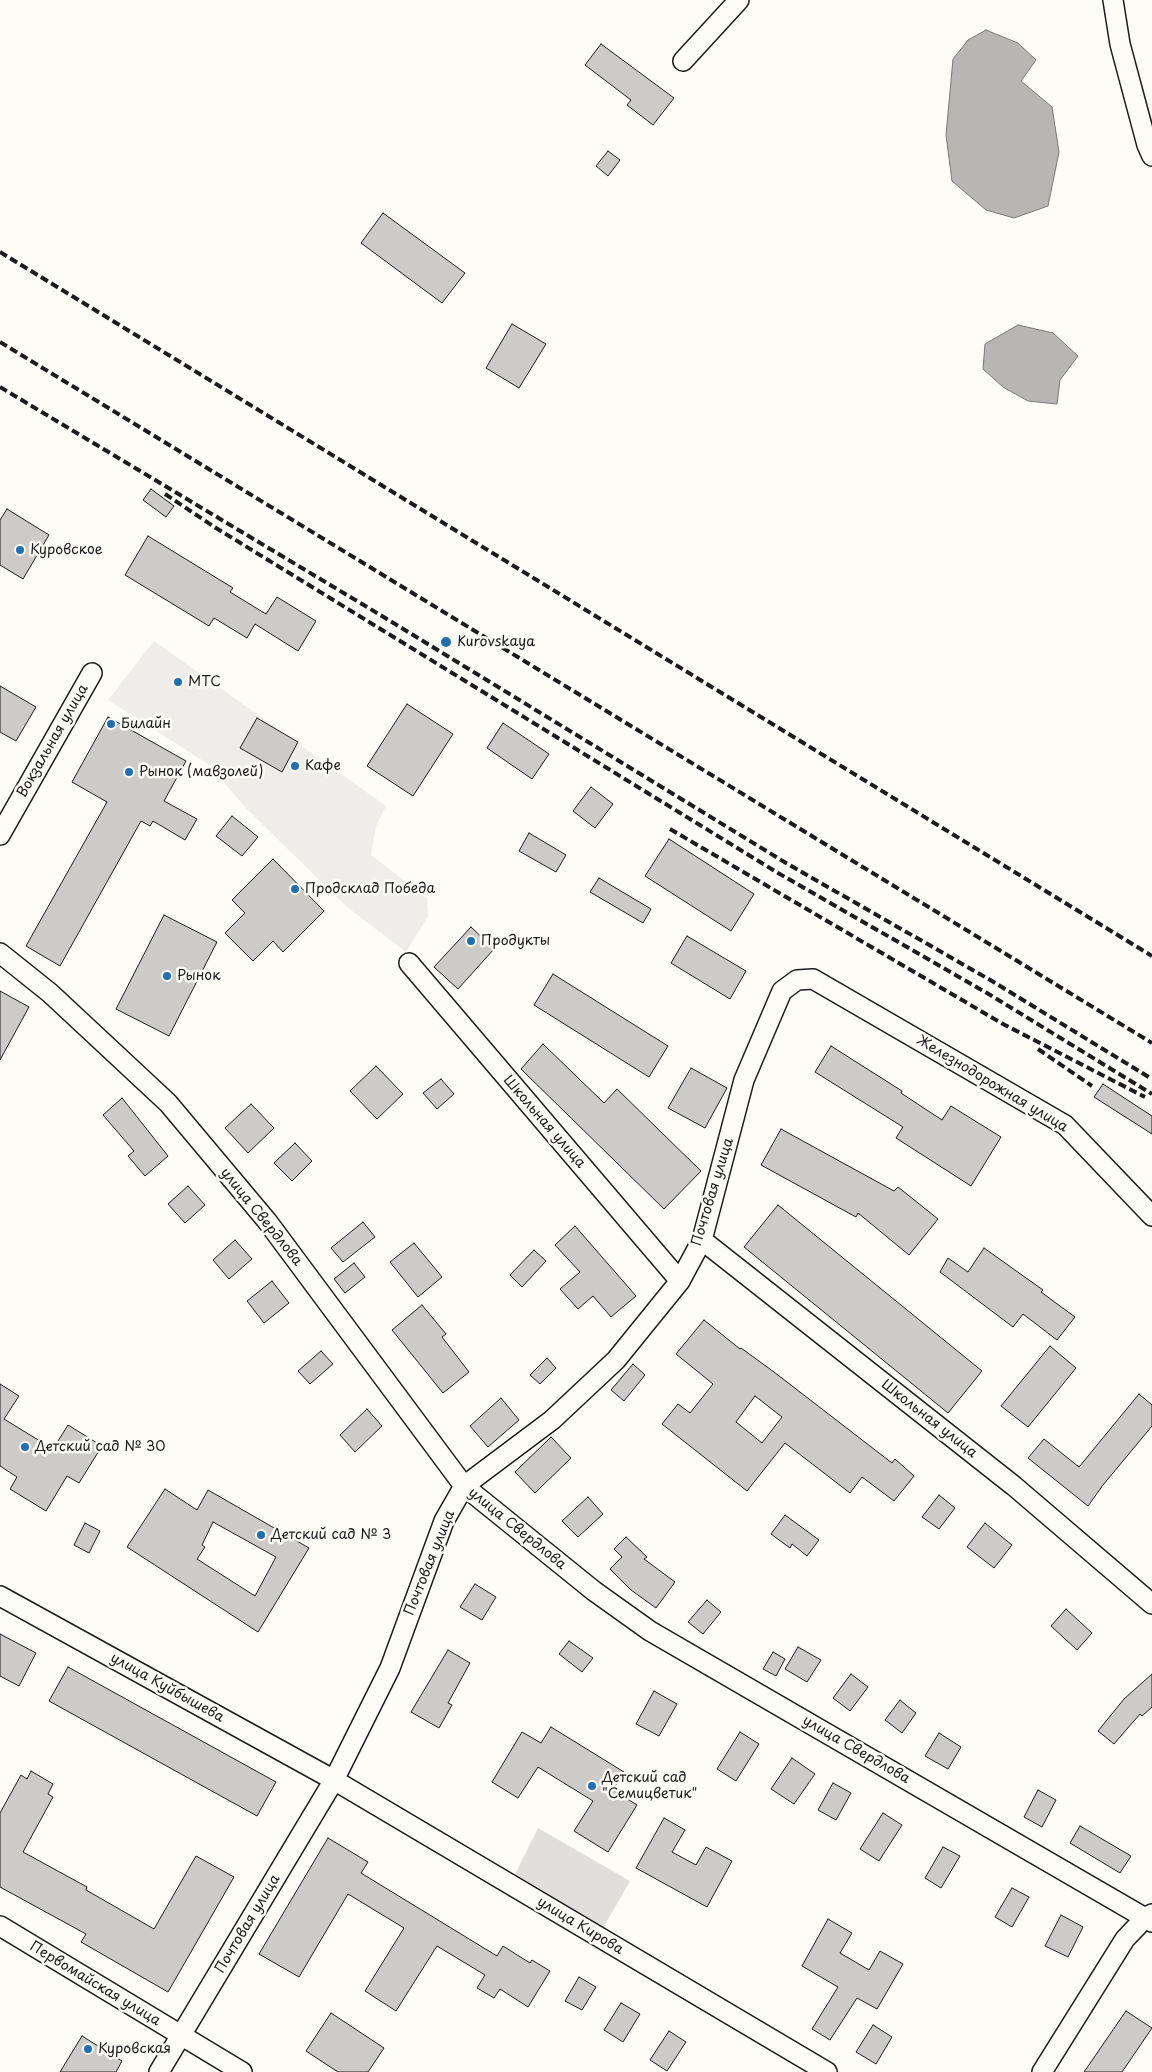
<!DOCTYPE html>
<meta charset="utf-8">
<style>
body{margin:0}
canvas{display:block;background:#fdfcf7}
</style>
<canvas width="1152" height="2072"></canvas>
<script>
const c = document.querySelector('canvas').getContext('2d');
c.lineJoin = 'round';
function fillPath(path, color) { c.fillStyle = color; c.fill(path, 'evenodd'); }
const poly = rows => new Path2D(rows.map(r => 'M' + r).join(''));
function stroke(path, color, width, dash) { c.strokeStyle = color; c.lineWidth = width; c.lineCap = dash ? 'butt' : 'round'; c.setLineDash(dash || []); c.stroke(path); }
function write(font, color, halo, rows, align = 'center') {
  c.font = font + ' "Playpen Sans",sans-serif'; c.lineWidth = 5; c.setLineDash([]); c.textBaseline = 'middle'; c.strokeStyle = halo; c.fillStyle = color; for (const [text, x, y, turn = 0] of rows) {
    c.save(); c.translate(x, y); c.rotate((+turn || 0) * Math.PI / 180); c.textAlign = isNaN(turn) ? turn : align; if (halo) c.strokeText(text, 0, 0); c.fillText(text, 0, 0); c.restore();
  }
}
const built = poly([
 [154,641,386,806,376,826,371,855,427,898,428,916,406,952,347,907,246,808,208,764,108,700]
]);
const green = poly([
 [538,1828,630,1881,603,1928,515,1874]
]);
const water = poly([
 [986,30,1018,43,1036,60,1021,81,1052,107,1059,152,1048,206,1014,218,986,210,952,181,946,135,953,59,968,40,986,30],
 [1018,325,1053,333,1078,356,1060,380,1057,404,1028,401,1003,387,983,369,985,344,1018,325]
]);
const building = poly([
 [601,44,674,98,653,125,627,105,631,100,585,65,601,44],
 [608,151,620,160,608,176,596,166,608,151],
 [383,213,465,273,442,303,361,243,383,213],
 [512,324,546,344,519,388,486,368,512,324],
 [151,489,174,506,166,517,143,500,151,489],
 [7,509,49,535,23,579,0,565,0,520,7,509],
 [148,536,233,588,230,592,266,614,277,597,316,621,298,651,255,624,247,638,214,618,209,626,125,575,148,536],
 [0,686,36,707,16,741,0,732,0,686],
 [407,704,453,734,413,796,367,766,407,704],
 [108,717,186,761,164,801,197,819,185,840,153,821,150,826,141,821,60,966,26,946,107,802,72,782,108,717],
 [257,718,298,742,282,772,240,748,257,718],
 [503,723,549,754,532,779,487,748,503,723],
 [591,787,613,804,595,828,573,811,591,787],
 [232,816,258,837,242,856,216,836,232,816],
 [529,833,566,855,556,872,519,851,529,833],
 [669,839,754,894,731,931,645,876,669,839],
 [273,859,324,911,283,952,273,941,253,961,225,933,245,913,232,900,273,859],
 [599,878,651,909,643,923,590,892,599,878],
 [164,915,217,942,169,1036,116,1009,164,915],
 [471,927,494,949,458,989,434,967,471,927],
 [687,936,746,971,730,999,671,963,687,936],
 [553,974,668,1046,649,1077,534,1005,553,974],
 [0,991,29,1007,0,1060,0,991],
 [543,1044,604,1103,617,1089,701,1171,664,1209,521,1069,543,1044],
 [831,1046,902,1091,901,1093,942,1120,951,1106,1001,1137,971,1186,896,1138,903,1127,815,1072,831,1046],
 [376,1066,403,1094,377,1119,350,1091,376,1066],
 [691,1068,727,1088,705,1128,668,1108,691,1068],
 [441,1079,454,1094,437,1109,423,1093,441,1079],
 [1103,1084,1152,1116,1152,1134,1094,1097,1103,1084],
 [122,1098,168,1156,145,1176,128,1156,134,1151,103,1115,122,1098],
 [251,1104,274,1128,248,1153,225,1128,251,1104],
 [781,1129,894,1191,898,1187,938,1219,909,1255,858,1213,856,1217,761,1165,781,1129],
 [295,1143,312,1161,292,1181,274,1163,295,1143],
 [188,1186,205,1205,185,1223,168,1204,188,1186],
 [778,1205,982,1371,948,1413,744,1247,778,1205],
 [363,1222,375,1237,343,1262,331,1248,363,1222],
 [575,1226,636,1296,611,1317,593,1296,578,1309,560,1289,580,1272,555,1245,575,1226],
 [235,1240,252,1259,229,1279,213,1260,235,1240],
 [414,1243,442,1277,418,1297,390,1262,414,1243],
 [984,1248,1043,1290,1041,1292,1075,1317,1057,1340,1023,1314,1013,1327,940,1272,948,1258,968,1272,984,1248],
 [534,1250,546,1261,522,1287,510,1275,534,1250],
 [354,1263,365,1277,345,1293,334,1279,354,1263],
 [272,1281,289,1303,264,1323,247,1301,272,1281],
 [422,1305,446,1334,442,1337,469,1372,443,1393,392,1330,422,1305],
 [704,1320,740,1349,741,1348,774,1372,892,1463,895,1459,914,1476,894,1501,862,1477,850,1493,785,1443,747,1491,662,1424,678,1404,690,1413,713,1384,676,1354,704,1320],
 [755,1396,782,1417,762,1443,736,1422,755,1396],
 [1050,1346,1076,1368,1028,1427,1001,1406,1050,1346],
 [321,1351,333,1364,310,1384,298,1371,321,1351],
 [547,1358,556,1368,540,1384,530,1375,547,1358],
 [633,1364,645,1375,624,1401,611,1390,633,1364],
 [0,1384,19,1396,4,1419,53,1449,68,1425,102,1446,79,1483,67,1476,46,1511,10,1489,17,1477,0,1466,0,1384],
 [1139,1394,1152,1405,1152,1426,1103,1485,1088,1506,1028,1458,1044,1439,1079,1467,1139,1394],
 [501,1398,519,1420,488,1447,470,1426,501,1398],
 [367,1409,382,1426,355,1452,340,1435,367,1409],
 [551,1437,571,1458,535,1493,515,1472,551,1437],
 [165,1489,197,1510,208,1490,309,1548,258,1632,127,1547,165,1489],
 [213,1522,276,1557,255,1596,197,1559,205,1547,202,1545,213,1522],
 [939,1495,955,1508,939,1529,922,1517,939,1495],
 [588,1497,603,1514,578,1537,562,1521,588,1497],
 [785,1515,819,1540,807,1556,792,1544,790,1548,771,1534,785,1515],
 [85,1523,100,1531,89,1553,74,1545,85,1523],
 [985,1523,1012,1545,994,1568,967,1547,985,1523],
 [626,1537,647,1557,644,1559,675,1582,656,1608,631,1590,610,1569,622,1557,614,1549,626,1537],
 [475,1584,496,1597,482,1620,460,1607,475,1584],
 [707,1600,721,1612,703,1634,688,1622,707,1600],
 [1066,1609,1092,1633,1077,1650,1051,1626,1066,1609],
 [0,1634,36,1653,19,1686,0,1676,0,1634],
 [569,1641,593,1658,582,1672,559,1654,569,1641],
 [798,1647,821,1660,807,1682,785,1669,798,1647],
 [448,1650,470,1663,448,1703,452,1705,439,1728,411,1712,448,1650],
 [773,1652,785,1659,776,1676,763,1669,773,1652],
 [68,1667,276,1782,257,1816,49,1701,68,1667],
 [851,1674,868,1687,850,1711,833,1698,851,1674],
 [1152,1674,1152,1707,1142,1716,1140,1714,1114,1744,1098,1731,1124,1699,1152,1674],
 [654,1691,677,1704,659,1736,636,1724,654,1691],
 [900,1700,916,1713,902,1733,885,1720,900,1700],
 [551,1727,624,1772,613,1790,637,1805,608,1852,574,1831,593,1801,538,1767,518,1798,492,1782,522,1732,541,1743,551,1727],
 [740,1732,759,1744,736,1781,717,1769,740,1732],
 [939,1733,961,1747,948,1769,925,1756,939,1733],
 [792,1758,815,1774,794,1804,771,1789,792,1758],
 [31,1771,53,1784,48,1794,53,1797,23,1852,87,1887,86,1890,154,1929,196,1856,234,1877,168,1992,81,1942,86,1934,0,1887,0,1813,21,1775,27,1779,31,1771],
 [833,1783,851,1793,836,1820,818,1810,833,1783],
 [1038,1790,1056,1800,1042,1827,1024,1817,1038,1790],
 [883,1813,902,1825,879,1861,860,1849,883,1813],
 [664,1818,685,1830,672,1852,696,1865,706,1847,732,1861,707,1907,636,1868,664,1818],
 [1080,1826,1131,1856,1120,1873,1070,1843,1080,1826],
 [328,1838,368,1862,361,1873,497,1956,503,1946,530,1963,532,1960,550,1971,528,2007,500,1989,494,1998,477,1988,485,1975,437,1946,396,2011,365,1991,404,1928,348,1894,299,1977,259,1954,328,1838],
 [943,1847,960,1856,941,1888,925,1878,943,1847],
 [1012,1888,1029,1897,1012,1927,995,1917,1012,1888],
 [1061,1915,1083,1927,1068,1957,1045,1946,1061,1915],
 [828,1919,852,1933,840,1953,869,1970,880,1951,903,1964,877,2009,857,1998,830,2040,812,2029,838,1987,802,1966,828,1919],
 [579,1977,596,1987,582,2010,565,2001,579,1977],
 [621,2003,640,2014,623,2042,604,2030,621,2003],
 [1126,2011,1152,2028,1122,2072,1084,2072,1126,2011],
 [331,2013,384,2048,368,2072,338,2072,306,2051,331,2013],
 [873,2025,892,2037,876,2064,856,2052,873,2025],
 [669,2031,686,2042,667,2071,650,2060,669,2031],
 [82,2036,122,2061,116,2072,60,2072,82,2036]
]);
const minor = poly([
 [1113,0,1120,44,1147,145,1152,156],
 [683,61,739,0],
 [0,835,92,673],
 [0,953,50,993,168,1103,267,1221,464,1486,594,1591,650,1631,1152,1922],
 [409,963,680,1281],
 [702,1240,1014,1486,1152,1604],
 [0,1596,334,1780,827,2072],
 [0,1926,242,2072],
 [159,2072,334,1780,390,1668,444,1521,464,1486,552,1420,616,1360,680,1281,702,1240,744,1080,782,991,797,980,813,979,1065,1125,1152,1216],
 [1042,2072,1125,1939,1146,1917,1152,1914]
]);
const rail = poly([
 [0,252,1152,956],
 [0,342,1152,1043],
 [0,387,382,616,786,863,992,981,1152,1079],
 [165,494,216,528,778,873,987,993,1152,1094],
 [670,829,1003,1024,1145,1097],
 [1038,1049,1092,1086]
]);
const markers = [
 [20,550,5,"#1f6fb2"],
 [446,642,6,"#1f6fb2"],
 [178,682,5,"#1f6fb2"],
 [111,724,5,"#1f6fb2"],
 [295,766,5,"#1f6fb2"],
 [129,772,5,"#1f6fb2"],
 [295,889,5,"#1f6fb2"],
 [471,941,5,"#1f6fb2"],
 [167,976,5,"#1f6fb2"],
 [25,1447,5,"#1f6fb2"],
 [261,1535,5,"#1f6fb2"],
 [592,1786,5,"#1f6fb2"],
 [88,2049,5,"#1f6fb2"]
];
const poiNames = [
 ["Куровское",30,550],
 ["Kurovskaya",457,642],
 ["МТС",188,682],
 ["Билайн",121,724],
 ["Кафе",305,766],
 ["Рынок (мавзолей)",139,772],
 ["Продсклад Победа",305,889],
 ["Продукты",481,941],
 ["Рынок",177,976],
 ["Детский сад № 30",35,1447],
 ["Детский сад № 3",271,1535],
 ["Детский сад",602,1778],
 ["\"Семицветик\"",602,1794],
 ["Куровская",98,2049]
];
const streetNames = [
 ["Вокзальная улица",53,741,-60],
 ["Железнодорожная улица",992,1084,31],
 ["Школьная улица",544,1122,49],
 ["Почтовая улица",713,1192,-73],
 ["улица Свердлова",261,1217,51],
 ["Школьная улица",929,1419,38],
 ["улица Свердлова",517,1529,39],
 ["Почтовая улица",430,1563,-68],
 ["улица Куйбышева",167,1688,29],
 ["улица Свердлова",856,1750,30],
 ["Почтовая улица",248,1924,-59],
 ["улица Кирова",580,1926,31],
 ["Первомайская улица",95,1984,31]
];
fillPath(built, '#eeede9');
fillPath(green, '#e0dfdb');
fillPath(water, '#b7b6b2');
stroke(water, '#797876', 1);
fillPath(building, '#cccbc8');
stroke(building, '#1c1c1c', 1);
stroke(minor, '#1c1c1c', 22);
stroke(minor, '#fdfcf7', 19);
stroke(rail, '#1c1c1c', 4, [8, 4]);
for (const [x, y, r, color] of markers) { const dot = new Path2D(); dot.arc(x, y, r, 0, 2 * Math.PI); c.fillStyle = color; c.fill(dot); stroke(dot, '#fdfcf7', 2); }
write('14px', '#1c1c1c', '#fdfcf7', poiNames, 'left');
write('14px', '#1c1c1c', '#fdfcf7', streetNames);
</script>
